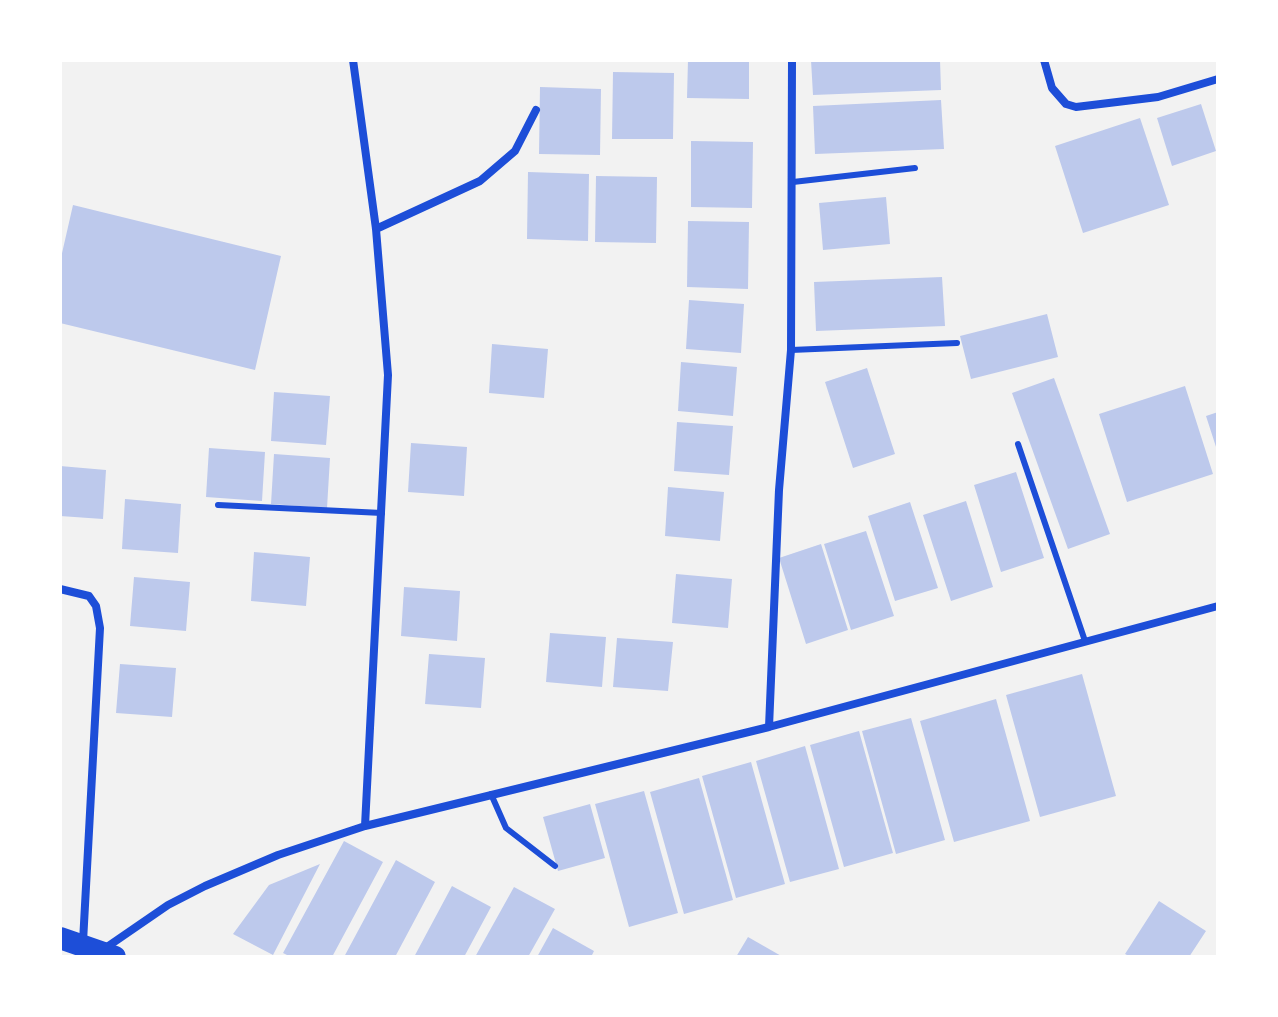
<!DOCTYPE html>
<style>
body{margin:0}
#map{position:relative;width:1278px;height:1017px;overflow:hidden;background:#f2f2f2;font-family:Figtree,sans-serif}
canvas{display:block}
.frame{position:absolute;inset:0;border:62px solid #fff;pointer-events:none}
</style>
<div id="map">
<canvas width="1278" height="1017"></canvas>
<div class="frame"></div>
</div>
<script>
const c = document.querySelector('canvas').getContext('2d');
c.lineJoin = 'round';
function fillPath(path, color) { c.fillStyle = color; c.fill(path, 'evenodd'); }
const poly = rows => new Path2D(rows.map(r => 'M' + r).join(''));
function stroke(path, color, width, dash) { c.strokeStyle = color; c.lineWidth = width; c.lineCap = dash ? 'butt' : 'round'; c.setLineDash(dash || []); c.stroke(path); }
const building = poly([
 [688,60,749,60,749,99,687,98],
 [811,60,940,60,941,90,813,95],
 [613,72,674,73,673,139,612,139],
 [540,87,601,89,600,155,539,154],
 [941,100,944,149,815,154,813,106],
 [1201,104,1216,151,1172,166,1157,118],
 [1140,118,1169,205,1083,233,1055,146],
 [691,141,753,142,752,208,691,207],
 [528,172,589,174,588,241,527,239],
 [596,176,657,177,656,243,595,242],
 [886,197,890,244,823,250,819,203],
 [73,205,281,256,255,370,60,323,60,262],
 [688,221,749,222,748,289,687,287],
 [942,277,945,326,816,331,814,282],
 [689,300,744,304,741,353,686,349],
 [1047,314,1058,357,971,379,960,336],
 [492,344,548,349,544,398,489,393],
 [681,362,737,367,733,416,678,411],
 [867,368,895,454,853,468,825,382],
 [1054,378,1110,534,1068,549,1012,393],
 [1185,386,1213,474,1127,502,1099,414],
 [274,392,330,396,326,445,271,441],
 [1218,412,1218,450,1217,450,1206,416],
 [677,422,733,426,729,475,674,471],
 [411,443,467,447,464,496,408,492],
 [209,448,265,452,262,501,206,497],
 [274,454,330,458,327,508,271,504],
 [60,466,106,470,103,519,60,516],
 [1016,472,1044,558,1001,572,974,485],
 [668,487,724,492,720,541,665,536],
 [125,499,181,504,178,553,122,549],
 [966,501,993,587,951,601,923,515],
 [910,502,938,588,895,601,868,516],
 [866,531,894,616,851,630,824,544],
 [821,544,848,630,806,644,779,558],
 [254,552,310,557,306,606,251,601],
 [676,574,732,579,728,628,672,623],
 [134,577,190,582,186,631,130,626],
 [404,587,460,591,457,641,401,636],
 [550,633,606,637,602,687,546,682],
 [617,638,673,642,668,691,613,687],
 [429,654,485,658,481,708,425,704],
 [120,664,176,668,172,717,116,713],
 [1082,674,1116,796,1040,817,1006,695],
 [996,699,1030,821,954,842,920,721],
 [911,718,945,840,896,854,862,731],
 [859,731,893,853,844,867,810,745],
 [805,746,839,869,790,882,756,761],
 [751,762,785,884,736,898,702,776],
 [699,778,733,900,684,914,650,792],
 [644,791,678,913,629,927,595,804],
 [590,804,605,858,558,871,543,817],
 [344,841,383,862,332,957,291,957,283,953],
 [396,860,435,882,395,957,344,957],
 [320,864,273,955,233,934,269,885],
 [452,886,491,907,464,957,414,957],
 [514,887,555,909,528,957,475,957],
 [1159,901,1206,931,1189,957,1131,957,1125,954],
 [553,928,594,951,591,957,537,957],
 [748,937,783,957,736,957]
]);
const service = poly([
 [793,182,915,168],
 [791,350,957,343],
 [1018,444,1085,641],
 [218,505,382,513],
 [491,794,506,828,555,866]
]);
const minor = poly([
 [353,60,376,229,388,375,365,826],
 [1044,60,1052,88,1066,104,1076,107,1158,97,1218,79],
 [376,229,480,181,515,151,536,110],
 [60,589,89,596,96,606,100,628,83,942],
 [769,727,779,490,791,350,792,60],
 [104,949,168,905,205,886,278,855,365,826,769,727,1218,606]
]);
const trunk = poly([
 [60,938,115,957]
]);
fillPath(building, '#bdc9ec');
stroke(service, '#1d4ed8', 6);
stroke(minor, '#1d4ed8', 8);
stroke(trunk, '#1d4ed8', 22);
</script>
